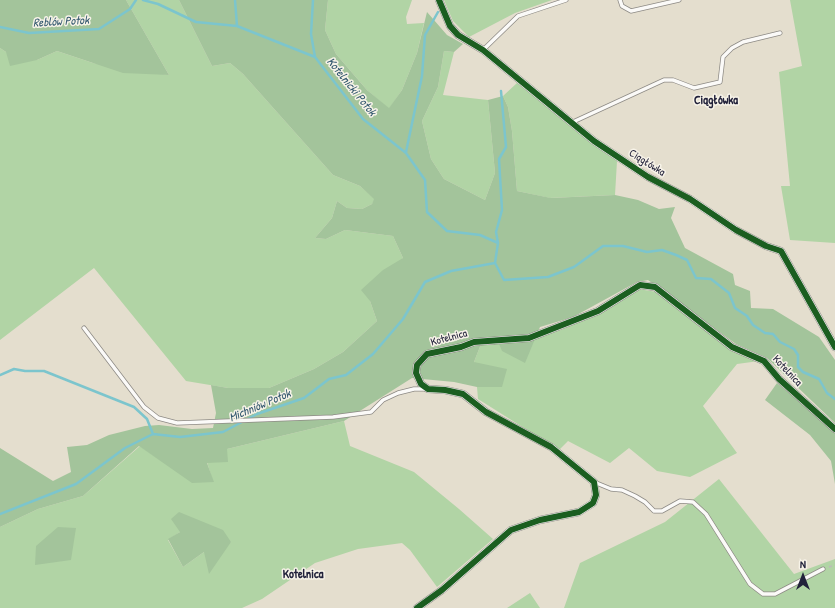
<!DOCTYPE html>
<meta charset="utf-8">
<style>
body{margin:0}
#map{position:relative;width:835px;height:608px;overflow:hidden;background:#e4dece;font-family:"Patrick Hand",sans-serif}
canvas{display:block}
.north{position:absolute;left:783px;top:556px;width:40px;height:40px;-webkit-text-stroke:3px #f7f3e8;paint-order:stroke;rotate:0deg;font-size:11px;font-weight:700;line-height:16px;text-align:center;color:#22223b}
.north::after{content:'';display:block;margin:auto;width:14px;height:18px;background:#22223b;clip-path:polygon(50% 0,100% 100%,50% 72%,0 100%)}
</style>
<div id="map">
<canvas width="835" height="608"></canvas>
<div class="north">N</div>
</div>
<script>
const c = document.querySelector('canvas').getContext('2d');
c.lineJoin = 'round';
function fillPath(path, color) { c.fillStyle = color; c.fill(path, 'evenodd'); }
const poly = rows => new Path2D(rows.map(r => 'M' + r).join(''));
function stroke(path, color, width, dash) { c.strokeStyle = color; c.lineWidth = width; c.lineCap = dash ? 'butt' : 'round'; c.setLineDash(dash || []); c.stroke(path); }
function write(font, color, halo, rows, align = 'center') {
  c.font = font + ' "Patrick Hand",sans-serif'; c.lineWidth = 3; c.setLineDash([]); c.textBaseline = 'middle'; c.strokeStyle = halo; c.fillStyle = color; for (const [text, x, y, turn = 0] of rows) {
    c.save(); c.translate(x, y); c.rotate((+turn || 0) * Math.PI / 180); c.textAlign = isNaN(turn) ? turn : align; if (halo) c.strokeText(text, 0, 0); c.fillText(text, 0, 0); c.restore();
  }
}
const green = poly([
 [126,0,179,0,212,66,230,63,243,74,333,175,360,186,375,199,372,204,362,209,347,208,337,201,332,218,315,238,326,239,345,230,393,236,403,258,370,301,377,321,343,352,314,369,269,388,228,388,186,381,94,268,0,340,0,48,6,52,37,60,57,51,93,63,169,75],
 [328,0,412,0,406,17,407,24,424,23,417,53,402,90,389,109,367,90,336,54,325,30],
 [444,0,552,0,515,13,469,37,453,21],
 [790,0,835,0,835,243,790,240,781,186,790,186,779,72,802,66],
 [444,51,454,52,443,95,488,100,495,173,485,200,444,179,431,159,422,121,438,87],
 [517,83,617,161,615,195,550,198,517,191,512,131,508,107,503,96],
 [638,289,657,292,759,361,737,364,703,406,737,453,690,477,657,471,629,448,610,463,568,441,559,450,478,399,477,387,502,387,474,362,481,344,561,330,599,313],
 [344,421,350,446,414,472,459,509,493,539,437,587,410,550,402,543,358,549,315,563,262,599,242,608,0,608,0,527,38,509,83,496,140,446,159,459,213,482,207,462,227,449],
 [180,532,231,542,204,552,183,567,168,540],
 [719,479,794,574,835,559,835,608,564,608,580,563,665,522],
 [530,593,540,608,507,608]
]);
const forest = poly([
 [0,0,126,0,169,75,123,73,57,51,37,60,10,66,6,52,0,48],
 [179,0,328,0,325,30,336,54,367,90,389,108,402,90,417,53,427,12,447,35,463,44,454,52,444,51,438,87,422,121,431,159,444,179,485,200,495,173,488,100,503,96,508,107,512,131,517,191,551,198,615,195,638,200,659,209,675,207,671,218,685,248,733,274,735,285,750,291,751,308,773,309,819,337,835,360,835,423,767,358,736,344,648,280,637,282,573,317,540,327,525,363,502,351,497,339,481,344,474,362,507,369,502,387,477,387,454,382,412,378,344,421,227,449,228,462,207,463,214,482,192,483,139,446,83,496,38,509,0,527,0,448,53,481,71,472,67,447,87,445,109,435,145,426,159,425,192,429,213,428,216,413,211,385,228,388,269,388,314,369,343,352,377,321,370,301,361,290,383,270,403,258,393,236,345,230,326,239,315,238,332,218,337,201,347,208,362,209,372,204,374,199,360,186,333,175,243,74,230,63,212,66],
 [777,383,835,431,835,484,831,461,810,435,765,400],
 [179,512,223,530,231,542,209,574,204,552,183,567,168,539,180,532,171,519],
 [58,527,76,528,71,560,35,565,36,546]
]);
const stream = poly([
 [143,0,158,4,196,22,237,26,315,57,363,119,406,153,425,180,427,212,447,231,480,235,498,243,495,263,504,280,548,277,574,267,603,246,623,246,647,252,662,250,676,255,687,260,696,278,711,279,729,293,735,308,747,316,753,325,765,333,773,334,780,342,794,349,798,355,798,367,803,372,819,379,827,393,835,399],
 [235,0,237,26],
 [313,0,311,34,315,57],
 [0,27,29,33,99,29,130,9,136,0],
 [406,152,422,76,425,35,438,12],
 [498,243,496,232,502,210,499,159,506,147,501,91],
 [0,375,14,369,25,371,44,371,134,407,147,419,153,434],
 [0,514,76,484,125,448,153,434,180,437,223,432,257,414,304,398,329,379,346,375,373,354,403,319,425,282,451,271,495,263]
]);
const path = poly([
 [829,567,835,565]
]);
const service = poly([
 [620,0,622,6,631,11,679,0],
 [483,50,518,16,566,0],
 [573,122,664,80,673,80,694,88,720,82,723,57,732,48,743,42,780,33],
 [84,328,144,407,158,418,177,423,333,417,371,412,383,400,398,393,414,389,426,389],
 [594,482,611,489,622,490,635,496,645,502,654,511,662,511,680,501,693,502,706,514,750,584,763,594,775,594,823,569]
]);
const minor = poly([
 [439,0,450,26,458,35,483,50,594,141,648,177,690,199,736,230,766,246,781,251,835,347],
 [417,608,442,590,511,530,540,520,579,512,593,503,596,495,594,482,551,447,486,412,463,394,445,390,428,389,421,384,416,373,417,365,427,354,461,347,474,342,529,338,598,311,640,285,655,287,732,347,764,361,779,379,835,429]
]);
const cycleway = poly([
 [439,0,450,26,458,35,483,50,594,141,648,177,690,199,736,230,766,246,781,251,835,347],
 [417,608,442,590,511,530,540,520,579,512,593,503,596,495,594,482,551,447,486,412,463,394,445,390,428,389,421,384,416,373,417,365,427,354,461,347,474,342,529,338,598,311,640,285,655,287,732,347,764,361,779,379,835,429]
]);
const streetNames = [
 ["Ciągłówka",647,163,32],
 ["Kotelnica",449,338,-15],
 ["Kotelnica",787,371,47]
];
const waterNames = [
 ["Reblów Potok",61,22,-3],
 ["Kotelnicki Potok",351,87,51],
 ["Michniów Potok",260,406,-23]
];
const neighbourhoodNames = [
 ["Ciągłówka",716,101],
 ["Kotelnica",303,575]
];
fillPath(green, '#b1d4a5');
fillPath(forest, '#a3c49b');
stroke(stream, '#7cc5cd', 2.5);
stroke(service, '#8d8a85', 5);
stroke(minor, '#8d8a85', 8);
stroke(path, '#bcbaba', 1.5, [3, 3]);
stroke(service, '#fbfaf8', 3.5);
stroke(minor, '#fbfaf8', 7);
stroke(cycleway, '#1b5e20', 6);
write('11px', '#22223b', '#f7f3e8', streetNames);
write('italic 12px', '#32576e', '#f7f3e8', waterNames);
write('bold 12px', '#22223b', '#f7f3e8', neighbourhoodNames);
</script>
